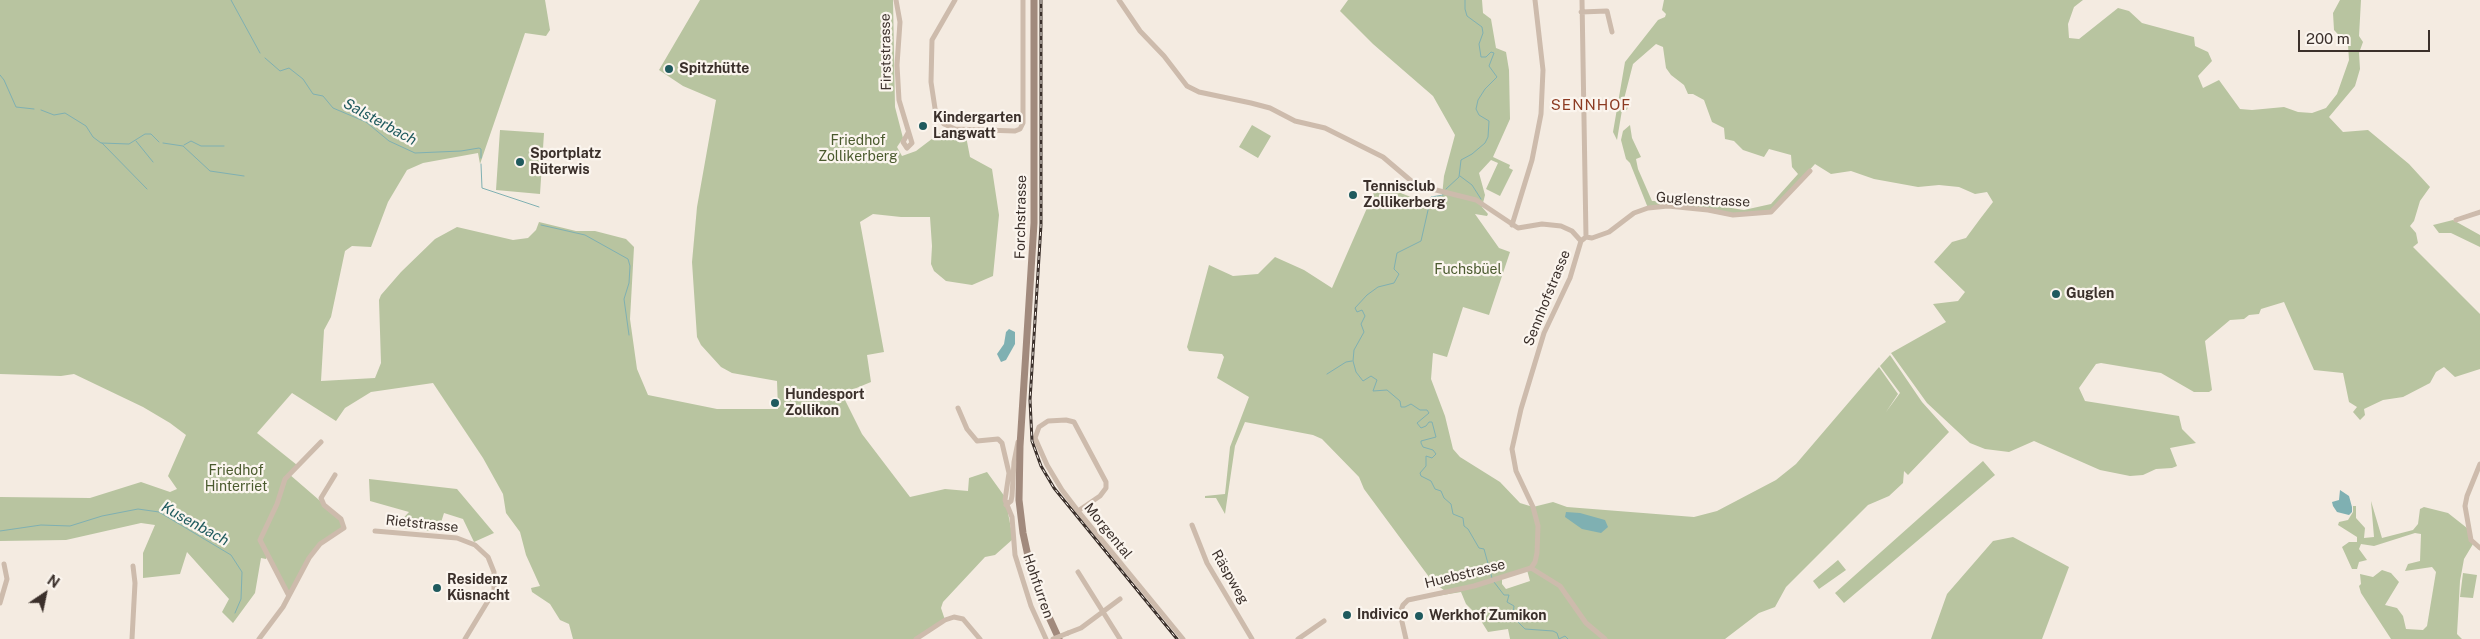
<!DOCTYPE html>
<meta charset="utf-8">
<style>
body{margin:0}
#map{position:relative;width:2480px;height:639px;overflow:hidden;background:#f4ebe1;font-family:"Public Sans",sans-serif}
canvas{display:block}
.north{position:absolute;left:20px;top:569px;width:50px;height:50px;-webkit-text-stroke:4px #fbf5ee;paint-order:stroke;rotate:34deg;font-size:14px;font-weight:700;line-height:20px;text-align:center;color:#3b302b}
.north::after{content:'';display:block;margin:auto;width:18px;height:22px;background:#3b302b;clip-path:polygon(50% 0,100% 100%,50% 72%,0 100%)}
.scale{position:absolute;left:2298px;top:30px;width:132px;height:22px;box-sizing:border-box;border:2px solid #3b302b;border-top:0;padding-left:6px;font-size:15px;line-height:18px;white-space:nowrap;color:#3b302b;-webkit-text-stroke:4px #fbf5ee;paint-order:stroke}
</style>
<div id="map">
<canvas width="2480" height="639"></canvas>
<div class="north">N</div>
<div class="scale">200 m</div>
</div>
<script>
const c = document.querySelector('canvas').getContext('2d');
c.lineJoin = 'round';
function fillPath(path, color) { c.fillStyle = color; c.fill(path, 'evenodd'); }
const poly = rows => new Path2D(rows.map(r => 'M' + r).join(''));
function stroke(path, color, width, dash) { c.strokeStyle = color; c.lineWidth = width; c.lineCap = dash ? 'butt' : 'round'; c.setLineDash(dash || []); c.stroke(path); }
function write(font, color, halo, rows, align = 'center') {
  c.font = font + ' "Public Sans",sans-serif'; c.lineWidth = 4.5; c.setLineDash([]); c.textBaseline = 'middle'; c.strokeStyle = halo; c.fillStyle = color; for (const [text, x, y, turn = 0] of rows) {
    c.save(); c.translate(x, y); c.rotate((+turn || 0) * Math.PI / 180); c.textAlign = isNaN(turn) ? turn : align; if (halo) c.strokeText(text, 0, 0); c.fillText(text, 0, 0); c.restore();
  }
}
const green = poly([
 [0,0,545,0,550,30,546,36,525,33,480,164,478,153,423,163,407,170,388,202,371,247,352,246,345,251,331,317,324,330,321,381,375,378,381,363,379,300,381,295,401,272,435,239,457,227,513,240,528,238,536,230,539,222,576,231,595,231,626,239,634,247,630,319,637,369,648,395,717,409,778,409,777,381,732,373,721,367,701,345,697,337,692,262,697,207,716,100,683,86,659,70,700,0,893,0,895,107,903,138,897,147,902,156,916,151,941,132,949,134,955,133,955,129,965,131,970,157,992,169,999,215,993,276,972,285,946,281,934,271,931,264,932,246,930,217,901,217,873,214,860,222,884,352,867,355,871,382,842,394,862,434,910,497,945,489,968,491,969,478,987,472,1005,497,1013,539,995,555,985,557,943,602,941,608,945,620,916,639,573,639,569,624,560,620,550,604,532,592,531,588,540,586,526,555,520,532,506,513,503,494,483,458,433,383,371,392,345,408,336,421,292,393,257,433,297,465,289,474,341,519,344,528,320,544,288,594,267,557,266,559,261,558,255,593,233,623,222,612,229,599,187,552,180,574,143,578,143,553,155,525,141,523,66,540,0,541,0,497,90,498,141,482,170,492,177,489,168,476,186,435,170,423,143,407,74,374,61,376,0,374],
 [1348,0,1482,0,1483,13,1491,19,1496,48,1506,52,1509,70,1510,119,1493,157,1510,165,1509,168,1513,170,1500,196,1486,189,1498,163,1491,160,1479,173,1485,195,1482,207,1488,214,1487,216,1475,214,1499,248,1510,252,1489,315,1463,307,1447,357,1433,353,1431,379,1445,416,1453,449,1460,457,1500,482,1520,503,1533,507,1553,502,1567,507,1694,517,1717,511,1776,480,1796,464,1879,367,1898,394,1886,412,1900,393,1880,366,1890,355,1922,402,1949,432,1908,475,1904,471,1903,483,1889,496,1868,505,1786,587,1775,607,1759,613,1725,639,1510,639,1508,629,1488,632,1478,616,1466,604,1461,592,1437,596,1445,591,1432,581,1364,489,1359,477,1322,439,1313,435,1245,422,1235,446,1225,514,1216,498,1205,498,1205,496,1225,494,1230,447,1249,397,1217,378,1224,357,1222,354,1189,351,1187,347,1209,265,1233,276,1258,274,1275,257,1304,270,1332,288,1374,192,1372,182,1411,197,1421,199,1442,196,1444,176,1455,135,1433,96,1373,44,1340,11],
 [1527,570,1530,581,1506,589,1502,584,1502,578],
 [1664,0,2083,0,2074,7,2068,24,2069,38,2079,39,2118,8,2129,11,2142,23,2194,37,2195,46,2208,52,2212,61,2198,76,2203,88,2219,80,2240,109,2252,110,2284,107,2298,112,2312,113,2326,108,2337,94,2349,60,2348,45,2334,30,2333,13,2340,0,2361,0,2359,36,2363,42,2359,53,2360,69,2355,86,2329,117,2343,132,2368,130,2409,164,2430,187,2420,201,2414,221,2410,226,2416,233,2418,243,2413,247,2480,314,2480,369,2455,377,2444,367,2436,372,2430,383,2403,397,2383,400,2364,409,2365,415,2360,420,2353,412,2357,407,2349,402,2343,373,2314,370,2284,302,2261,309,2259,314,2249,315,2244,319,2230,320,2205,341,2212,390,2209,392,2194,392,2161,373,2101,363,2096,364,2079,388,2085,401,2179,416,2182,429,2196,443,2170,448,2177,466,2172,468,2156,469,2143,475,2130,476,2100,470,2034,441,2009,452,1985,449,1970,443,1927,403,1891,353,1946,322,1933,304,1958,301,1965,292,1934,262,1952,242,1966,238,1980,219,1993,202,1987,192,1975,194,1959,187,1939,185,1918,187,1874,179,1851,171,1831,174,1815,164,1771,212,1744,215,1668,206,1648,208,1630,163,1626,159,1621,140,1623,131,1630,125,1632,138,1641,157,1636,159,1638,169,1652,201,1687,201,1744,210,1771,204,1798,174,1792,167,1791,155,1769,149,1764,157,1743,150,1734,141,1725,139,1724,128,1712,122,1704,100,1693,94,1688,94,1684,85,1671,75,1666,68,1663,47,1656,44,1633,64,1623,103,1628,106,1627,110,1622,110,1617,140,1613,132,1625,62,1658,20,1665,17,1666,14,1662,10],
 [1252,125,1271,136,1258,158,1239,147],
 [500,130,544,133,540,194,496,190],
 [2453,220,2480,235,2480,247,2451,233,2439,233,2433,225],
 [1983,461,1995,475,1844,603,1835,593],
 [369,479,457,489,494,533,474,542,463,519,444,513,438,532,395,527,409,512,370,501],
 [2371,501,2382,538,2413,530,2418,524,2420,509,2424,507,2448,513,2467,528,2473,544,2464,559,2460,581,2457,634,2462,639,2391,639,2361,593,2359,586,2361,584,2360,574,2373,577,2382,570,2391,573,2399,582,2385,605,2397,608,2403,616,2406,629,2423,630,2427,626,2436,572,2432,567,2405,571,2408,564,2420,561,2421,534,2415,533,2374,546,2361,544,2359,549,2367,560,2359,562,2357,569,2352,569,2342,547,2349,542,2357,542,2357,537,2338,525,2339,522,2348,520,2353,512,2353,506,2356,506,2356,518,2365,528,2364,538,2374,537],
 [2013,537,2069,567,2042,639,1931,639,1947,594,1993,541],
 [1838,560,1846,570,1819,589,1813,581],
 [2463,573,2477,575,2473,598,2460,597]
]);
const water = poly([
 [1009,329,1015,332,1015,344,1006,360,1001,362,997,354,1004,344,1006,332],
 [2340,490,2349,496,2352,507,2352,512,2349,515,2337,512,2333,506,2332,502,2339,500],
 [1566,512,1580,513,1605,520,1608,527,1601,533,1582,529,1565,517]
]);
const stream = poly([
 [231,0,260,53],
 [265,58,280,71,289,68,303,79,313,94,323,96,333,108,366,122,389,141,415,153,461,151,479,148,481,149,481,158],
 [0,75,4,80,16,107,34,109],
 [41,110,54,115,65,113,86,126,93,137,101,143,129,144,145,134,151,134,159,142],
 [136,141,153,162],
 [102,143,147,189],
 [163,143,183,146,210,171,244,176],
 [184,145,191,141,201,146,224,146],
 [481,164,482,188,539,207],
 [1460,176,1472,185,1481,199],
 [1446,189,1459,177,1461,160,1472,154,1485,143,1488,137,1489,121,1479,115,1476,109,1478,100,1485,89,1497,77,1489,66,1494,53,1491,52,1486,57,1481,57,1479,44,1483,33,1482,27,1467,16,1465,9,1465,0],
 [1443,195,1431,197,1421,241,1397,253,1394,269,1399,274,1394,283,1378,287,1367,295,1355,308,1357,312,1362,310,1365,316,1361,324,1364,332,1354,350,1353,361,1356,372,1363,381,1371,376,1377,380,1373,391,1387,390,1400,401,1401,407,1405,407,1411,404,1420,410,1427,410,1429,413,1417,423,1421,428,1426,426,1429,422,1432,422,1436,437,1421,441,1421,443,1423,447,1433,450,1436,454,1432,458,1426,456,1426,466,1420,473,1421,476,1431,481,1435,489,1441,491,1444,498,1451,504,1453,514,1463,518,1464,526,1468,529,1479,548,1484,549,1492,578],
 [541,225,585,235,628,259,630,266,629,283,624,299,629,335],
 [1327,374,1346,362,1352,361],
 [0,531,41,525,70,526,102,516,138,509,159,512,231,555,242,572,241,599,235,613],
 [1494,582,1504,595,1509,595,1507,602,1514,606,1513,614,1514,618,1525,629,1553,631,1557,633,1559,639,1565,636,1568,639]
]);
const street = poly([
 [896,0,900,22,897,65,899,100,912,143,907,148,903,142,908,133],
 [955,0,932,40,931,82,936,115,944,124,955,129,1015,131,1020,129,1023,123,1023,0],
 [1119,0,1140,31,1164,56,1187,86,1199,92,1251,103,1270,108,1295,121,1325,128,1383,157,1416,185,1476,200,1518,228,1542,224,1561,226,1572,231,1581,241],
 [1581,12,1607,11,1612,32],
 [2456,220,2480,212],
 [1512,225,1532,160,1541,114,1543,70,1535,0],
 [1586,237,1592,238,1609,232,1634,213,1648,208,1668,206,1708,210,1733,215,1771,212,1810,171],
 [958,408,967,429,977,441,998,439,1002,443,1009,473,1005,500,1012,517,1015,555,1031,606,1046,639],
 [2480,464,2467,496,2465,506,2471,540,2480,548],
 [1006,505,1011,501,1012,496,1014,462,1018,442],
 [1078,511,1100,496,1106,488,1106,482,1074,422,1066,420,1048,421,1039,427,1035,438,1047,465,1062,490,1078,511,1183,639],
 [1192,525,1207,563,1252,639],
 [375,531,457,538,475,545,488,557,494,572,494,591,465,639],
 [1531,568,1535,562,1537,553,1538,526,1533,507,1516,471,1512,449,1521,409,1544,333,1570,278,1581,241,1586,237,1582,0],
 [1531,568,1560,586,1586,623,1605,639],
 [1078,572,1120,639],
 [288,594,260,540,277,504,285,479,321,442],
 [0,603,7,579,4,564],
 [1068,633,1081,628,1120,599],
 [132,639,135,583,133,566],
 [259,639,283,607,309,558,320,544,344,528,341,519,324,505,321,498,335,475],
 [916,639,945,620,954,617,963,619,980,639],
 [1298,639,1324,621],
 [1406,639,1400,613,1403,605,1408,600,1474,586,1531,568]
]);
const secondary = poly([
 [1034,0,1034,223,1020,446,1019,500,1023,533,1031,570,1043,604,1059,639]
]);
const rail = poly([
 [1041,0,1041,225,1030,400,1032,441,1041,466,1054,488,1177,639]
]);
const streetBridge = poly([
 [1053,639,1068,633]
]);
const markers = [
 [669,69,5,"#1f5a5e"],
 [923,126,5,"#1f5a5e"],
 [520,162,5,"#1f5a5e"],
 [1353,195,5,"#1f5a5e"],
 [2056,294,5,"#1f5a5e"],
 [775,403,5,"#1f5a5e"],
 [437,588,5,"#1f5a5e"],
 [1347,615,5,"#1f5a5e"],
 [1419,616,5,"#1f5a5e"]
];
const streetNames = [
 ["Firststrasse",886,52,-91],
 ["Guglenstrasse",1703,200,3],
 ["Forchstrasse",1021,217,-89],
 ["Sennhofstrasse",1547,298,-68],
 ["Rietstrasse",422,524,6],
 ["Morgental",1108,531,51],
 ["Huebstrasse",1465,574,-14],
 ["Räspweg",1230,577,60],
 ["Hohfurren",1038,586,71]
];
const poiNames = [
 ["Spitzhütte",679,69],
 ["Kindergarten",933,118],
 ["Langwatt",933,134],
 ["Sportplatz",530,154],
 ["Rüterwis",530,170],
 ["Tennisclub",1363,187],
 ["Zollikerberg",1363,203],
 ["Guglen",2066,294],
 ["Hundesport",785,395],
 ["Zollikon",785,411],
 ["Residenz",447,580],
 ["Küsnacht",447,596],
 ["Indivico",1357,615],
 ["Werkhof Zumikon",1429,616]
];
const parkNames = [
 ["Friedhof",858,141],
 ["Zollikerberg",858,157],
 ["Fuchsbüel",1468,270],
 ["Friedhof",236,471],
 ["Hinterriet",236,487]
];
const neighbourhoodNames = [
 ["SENNHOF",1591,105]
];
const waterNames = [
 ["Salsterbach",380,122,29],
 ["Kusenbach",195,524,29]
];
fillPath(green, '#b8c4a0');
fillPath(water, '#7fb0b2');
stroke(stream, '#7fb0b2', 1);
stroke(street, '#cdbbac', 5);
stroke(secondary, '#a18a7d', 7);
stroke(rail, '#3b302b', 3);
stroke(rail, '#fbf5ee', 1, [4]);
stroke(streetBridge, '#cdbbac', 5);
for (const [x, y, r, color] of markers) { const dot = new Path2D(); dot.arc(x, y, r, 0, 2 * Math.PI); c.fillStyle = color; c.fill(dot); stroke(dot, '#fbf5ee', 2); }
write('14px', '#3b302b', '#fbf5ee', streetNames);
write('bold 14px', '#3b302b', '#fbf5ee', poiNames, 'left');
write('14px', '#4a5a2e', '#fbf5ee', parkNames);
c.letterSpacing = '1px';
write('15px', '#8c3b22', '#fbf5ee', neighbourhoodNames);
c.letterSpacing = '0px';
write('italic 15px', '#1f5a5e', '#fbf5ee', waterNames);
</script>
